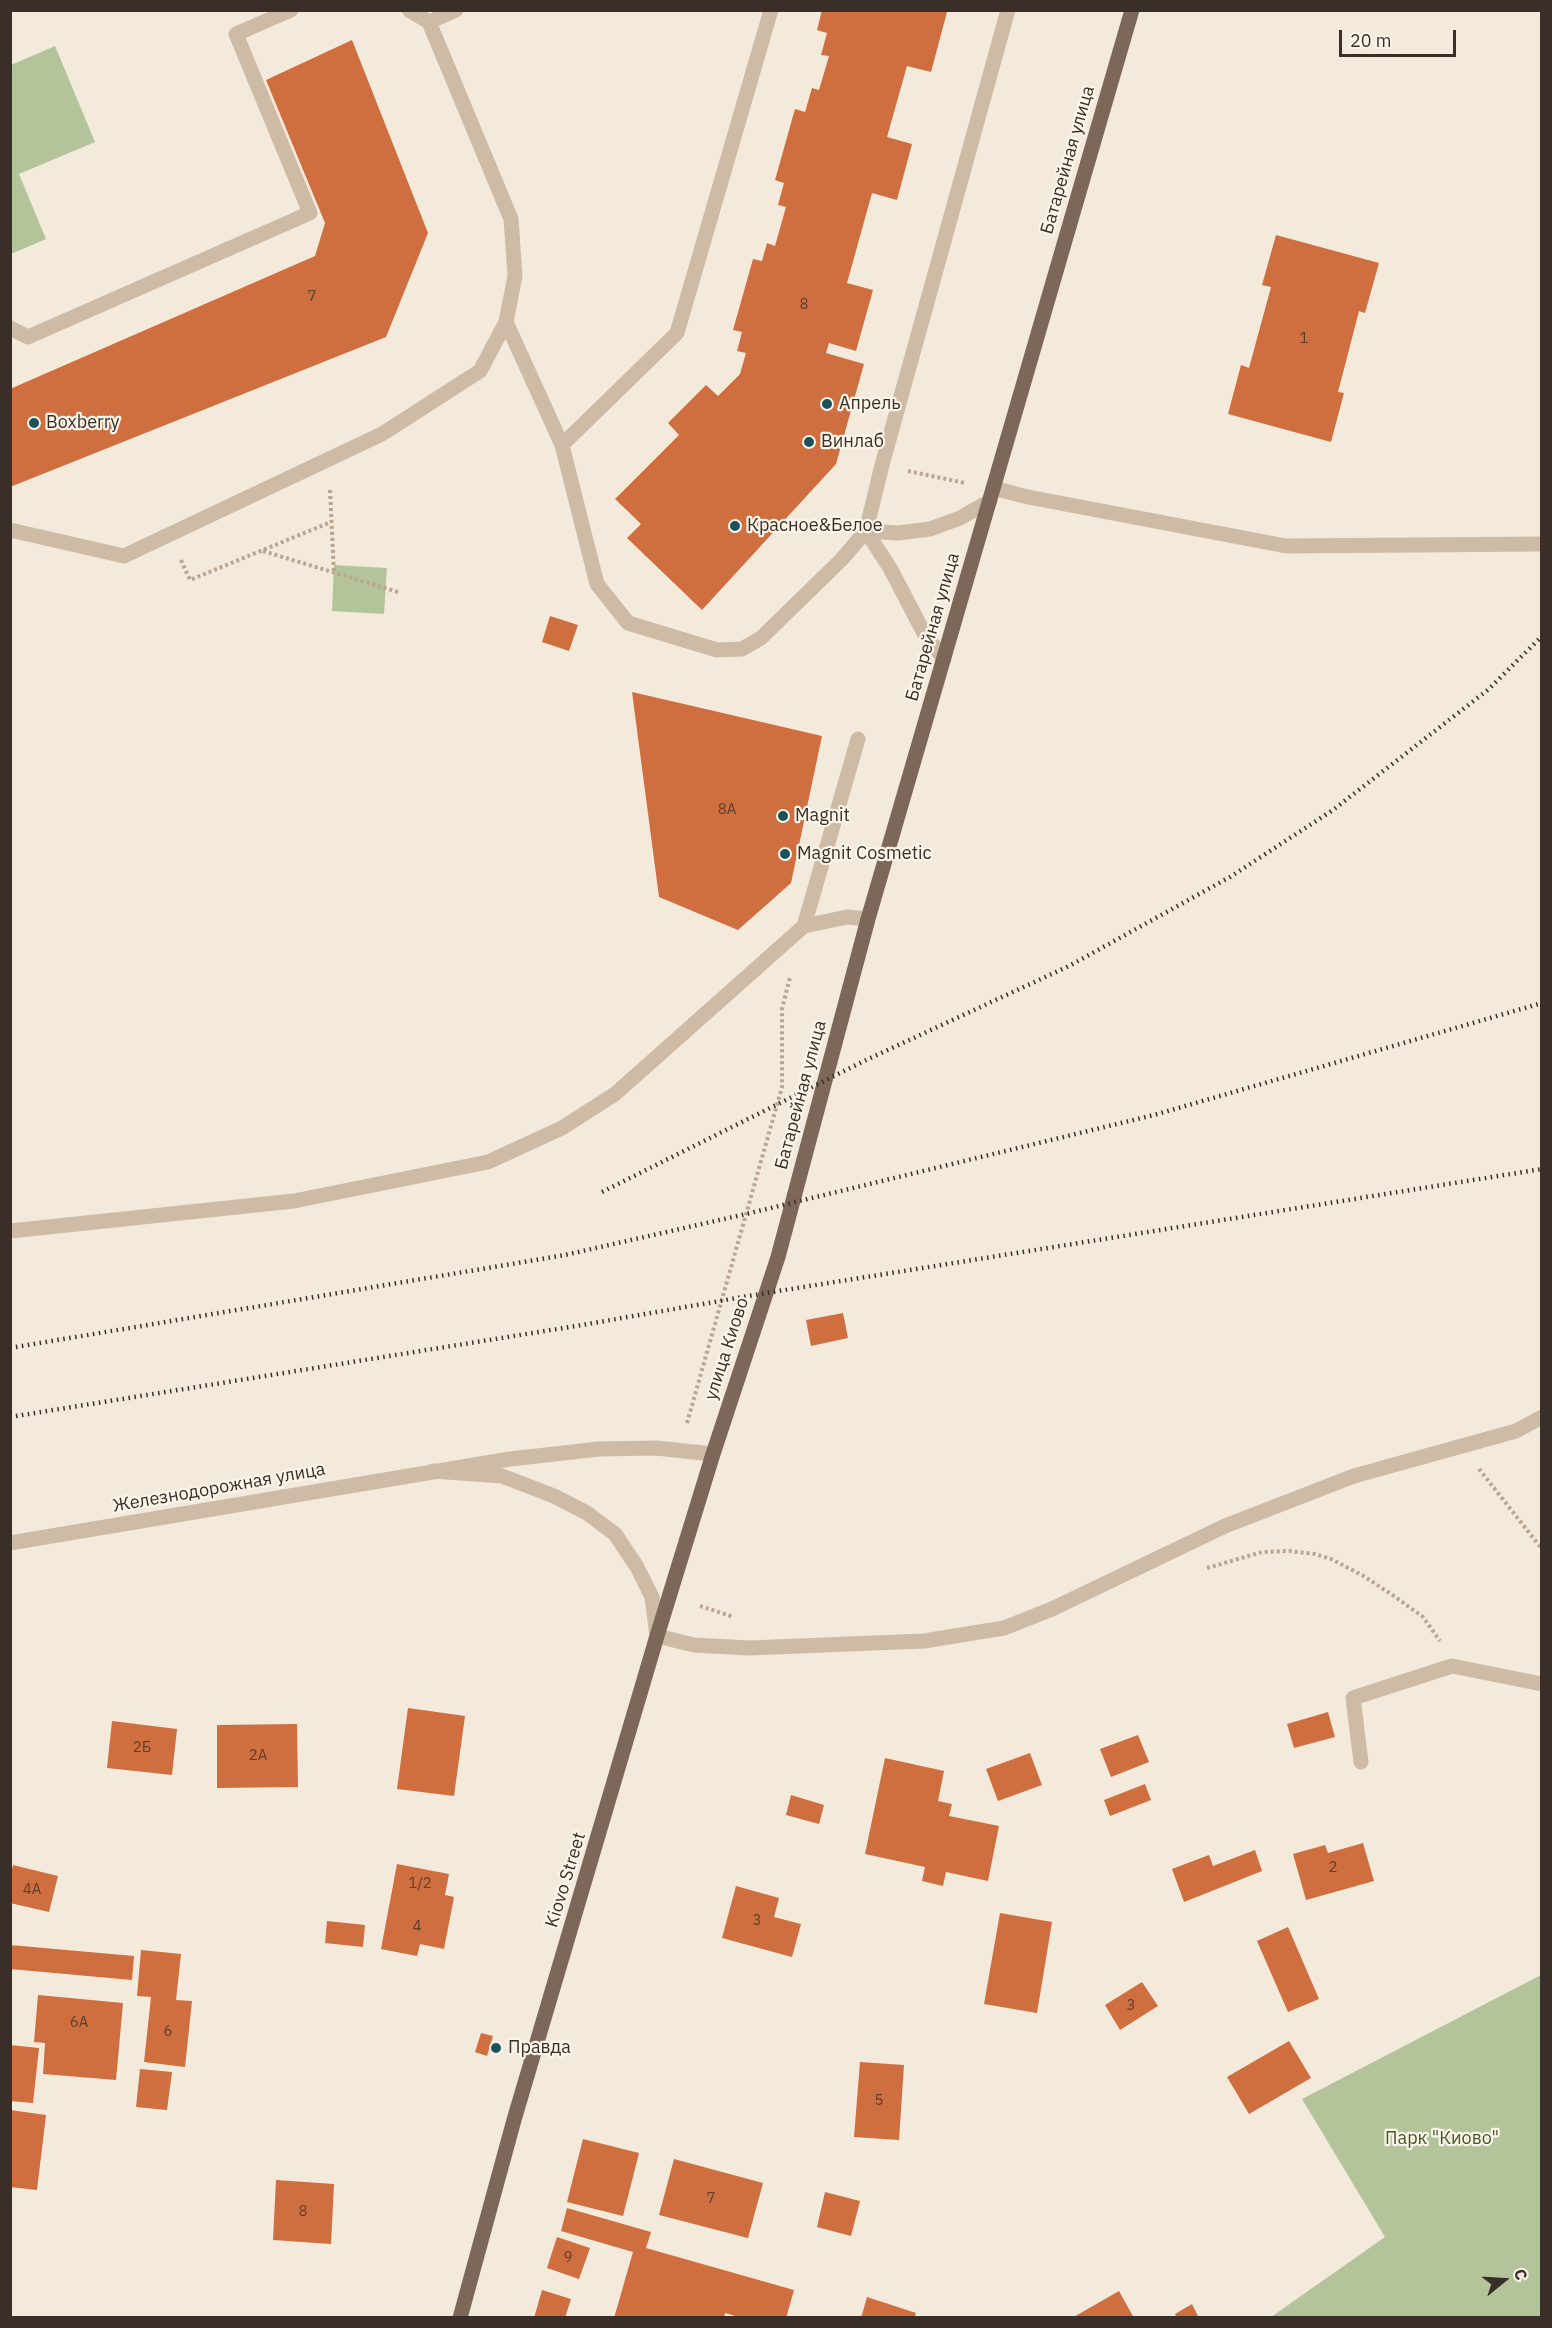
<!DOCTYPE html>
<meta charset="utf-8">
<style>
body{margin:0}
#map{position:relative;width:1552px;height:2328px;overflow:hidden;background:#f4eadc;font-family:"IBM Plex Sans",sans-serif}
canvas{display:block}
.frame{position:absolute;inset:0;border:12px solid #392f28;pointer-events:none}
.north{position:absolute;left:1474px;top:2250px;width:60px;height:60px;-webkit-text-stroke:4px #fbf4e8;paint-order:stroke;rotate:72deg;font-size:16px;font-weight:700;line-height:24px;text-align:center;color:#392f28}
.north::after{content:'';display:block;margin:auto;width:21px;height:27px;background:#392f28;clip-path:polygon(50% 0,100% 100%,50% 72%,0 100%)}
.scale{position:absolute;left:1339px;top:30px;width:117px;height:27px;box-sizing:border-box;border:3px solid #392f28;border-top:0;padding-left:8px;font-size:18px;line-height:21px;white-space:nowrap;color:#392f28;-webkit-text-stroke:4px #fbf4e8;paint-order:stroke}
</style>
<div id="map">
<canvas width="1552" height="2328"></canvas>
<div class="frame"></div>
<div class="north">С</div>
<div class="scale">20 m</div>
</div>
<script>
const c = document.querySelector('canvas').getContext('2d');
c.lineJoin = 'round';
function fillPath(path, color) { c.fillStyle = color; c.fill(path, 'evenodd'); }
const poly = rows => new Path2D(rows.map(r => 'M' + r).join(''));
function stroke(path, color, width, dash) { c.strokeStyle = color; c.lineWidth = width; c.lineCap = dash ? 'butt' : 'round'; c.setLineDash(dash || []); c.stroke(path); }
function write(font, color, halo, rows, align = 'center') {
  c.font = font + ' "IBM Plex Sans",sans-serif'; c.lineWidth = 4.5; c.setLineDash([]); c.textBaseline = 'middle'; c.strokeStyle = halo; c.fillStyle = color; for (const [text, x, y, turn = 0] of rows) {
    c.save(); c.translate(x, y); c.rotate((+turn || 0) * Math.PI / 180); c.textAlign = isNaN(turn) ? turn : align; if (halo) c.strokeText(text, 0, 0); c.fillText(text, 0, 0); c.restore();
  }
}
const green = poly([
 [55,46,95,142,19,174,46,239,11,254,11,65],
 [334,565,387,568,384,614,332,611],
 [1541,1975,1541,2317,1271,2317,1385,2237,1302,2099]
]);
const building = poly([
 [822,10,941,10,947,12,931,72,907,66,887,137,912,144,897,200,872,193,847,283,873,290,856,351,829,343,826,353,864,364,836,464,702,610,627,538,641,524,615,499,679,435,668,423,706,385,718,396,740,374,746,353,737,351,742,332,733,330,753,259,762,261,767,243,775,246,786,207,778,205,784,183,775,180,795,109,805,112,812,88,819,90,829,56,821,55,827,33,817,30],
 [352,40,428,233,386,337,10,487,10,389,315,256,325,223,266,80],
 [1276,235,1379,263,1365,313,1359,311,1338,392,1344,393,1331,442,1228,414,1241,365,1249,368,1271,287,1262,285],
 [550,616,578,625,569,651,542,642],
 [632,692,822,736,791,883,738,930,659,897],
 [843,1313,848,1338,811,1346,806,1320],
 [408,1708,465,1716,454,1796,397,1789],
 [1328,1712,1335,1737,1294,1748,1287,1724],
 [112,1721,177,1729,172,1775,107,1768],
 [297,1724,298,1787,217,1788,217,1725],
 [1138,1735,1149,1762,1111,1777,1100,1749],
 [1030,1753,1042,1785,998,1801,986,1769],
 [885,1758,944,1771,938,1801,952,1804,949,1816,999,1826,988,1881,946,1872,943,1886,922,1881,925,1867,865,1854],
 [1145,1784,1151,1800,1110,1816,1104,1800],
 [791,1795,824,1805,819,1824,786,1815],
 [1363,1843,1374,1881,1306,1900,1293,1854,1325,1845,1328,1853],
 [1255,1850,1262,1871,1184,1902,1172,1869,1209,1855,1213,1866],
 [397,1864,449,1874,445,1895,454,1897,444,1949,420,1944,417,1956,381,1949],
 [13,1865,58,1876,49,1912,10,1903,10,1877],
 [736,1886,779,1898,774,1917,801,1924,792,1957,722,1938],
 [1000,1913,1052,1922,1037,2013,984,2004],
 [327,1921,365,1925,363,1947,325,1943],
 [1288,1927,1319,1999,1288,2012,1257,1941],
 [10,1945,134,1956,132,1980,10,1969],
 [141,1950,181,1954,176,2000,192,2001,185,2067,144,2062,151,1997,137,1996],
 [1142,1982,1158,2006,1120,2030,1105,2005],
 [38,1995,123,2003,116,2080,43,2074,45,2043,34,2042],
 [481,2033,493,2036,487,2056,475,2052],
 [1289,2041,1311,2078,1249,2114,1227,2077],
 [10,2045,39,2048,33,2103,10,2101],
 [860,2062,904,2065,899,2140,854,2137],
 [140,2069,172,2072,167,2110,136,2107],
 [10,2110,46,2115,37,2190,10,2187],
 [583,2139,639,2153,623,2216,567,2202],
 [674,2159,763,2183,748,2238,659,2215],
 [276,2180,334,2184,331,2244,273,2240],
 [825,2192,860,2201,851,2236,817,2227],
 [567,2208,651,2232,646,2248,794,2290,786,2318,742,2318,725,2313,724,2318,614,2318,633,2252,561,2231],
 [557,2237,590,2248,579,2279,547,2268],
 [542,2290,571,2299,565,2318,534,2318],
 [1119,2291,1134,2318,1072,2318],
 [867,2297,916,2313,914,2318,861,2318],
 [1192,2304,1199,2318,1177,2318,1175,2314]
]);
const path = poly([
 [908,471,965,483],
 [330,490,334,573],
 [263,551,398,592],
 [181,560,190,580,331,522],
 [687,1423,782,1087,782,1009,790,977],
 [1479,1469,1542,1549],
 [1207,1568,1262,1552,1289,1551,1315,1554,1331,1559,1362,1575,1391,1594,1423,1617,1440,1641],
 [700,1606,734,1617]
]);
const minor = poly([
 [409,10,429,22,456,10],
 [771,10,677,333,562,445,597,584,628,623,717,650,742,649,761,638,842,559,866,531,882,465,1008,10],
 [506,322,562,445],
 [10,328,28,337,310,213,236,34,291,10],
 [993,488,1028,497,1286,546,1542,544],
 [10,530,124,556,382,434,480,371,506,322,515,276,511,219,429,22],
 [866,531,890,568,924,633,944,659],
 [866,531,898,533,930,529,960,518,990,501],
 [804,926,858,739],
 [10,1231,294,1201,488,1162,562,1128,615,1094,804,926,847,917,868,919],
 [433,1471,502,1476,554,1496,587,1513,615,1534,637,1567,652,1597,657,1636,694,1645,749,1648,924,1641,1004,1628,1052,1609,1225,1526,1354,1476,1516,1431,1542,1417],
 [10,1543,510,1459,599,1449,656,1448,713,1454],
 [1361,1762,1353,1698,1452,1666,1542,1684]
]);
const major = poly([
 [460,2318,514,2120,657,1636,713,1454,778,1257,868,919,1132,10]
]);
const rail = poly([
 [602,1192,864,1061,1069,966,1230,877,1333,810,1489,689,1542,636],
 [10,1348,565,1255,746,1214,1154,1115,1542,1003],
 [10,1417,576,1326,766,1293,1542,1169]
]);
const markers = [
 [827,404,6,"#1a535e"],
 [34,423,6,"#1a535e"],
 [809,442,6,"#1a535e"],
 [735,526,6,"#1a535e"],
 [783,816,6,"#1a535e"],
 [785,854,6,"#1a535e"],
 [496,2048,6,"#1a535e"]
];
const numberNames = [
 ["7",312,297],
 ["8",804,305],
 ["1",1304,339],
 ["8А",727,810],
 ["2Б",142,1748],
 ["2А",258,1756],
 ["2",1333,1868],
 ["1/2",420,1884],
 ["4А",32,1890],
 ["3",757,1921],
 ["4",417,1927],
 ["3",1131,2006],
 ["6А",79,2023],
 ["6",168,2032],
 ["5",879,2101],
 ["7",711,2199],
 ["8",303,2212],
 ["9",568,2258]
];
const streetNames = [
 ["Батарейная улица",1068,160,-74],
 ["Батарейная улица",933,627,-74],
 ["Батарейная улица",801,1095,-75],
 ["улица Киово",727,1349,-72],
 ["Железнодорожная улица",219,1488,-10],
 ["Kiovo Street",566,1880,-73]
];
const poiNames = [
 ["Апрель",839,404],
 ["Boxberry",46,423],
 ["Винлаб",821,442],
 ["Красное&Белое",747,526],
 ["Magnit",795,816],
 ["Magnit Cosmetic",797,854],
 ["Правда",508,2048]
];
const parkNames = [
 ["Парк \"Киово\"",1442,2139]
];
fillPath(green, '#b3c49a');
fillPath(building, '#cf6e3f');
stroke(path, '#b9a590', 4, [3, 3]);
stroke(minor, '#cdbba6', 15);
stroke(major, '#7c6758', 15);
stroke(rail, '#392f28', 4.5, [1.5, 4.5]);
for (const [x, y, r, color] of markers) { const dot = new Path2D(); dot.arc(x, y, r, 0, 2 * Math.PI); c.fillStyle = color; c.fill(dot); stroke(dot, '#fbf4e8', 2); }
write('15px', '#5e3f2e', null, numberNames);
write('18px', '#392f28', '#fbf4e8', streetNames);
write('18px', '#392f28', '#fbf4e8', poiNames, 'left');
write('18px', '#445929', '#fbf4e8', parkNames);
</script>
